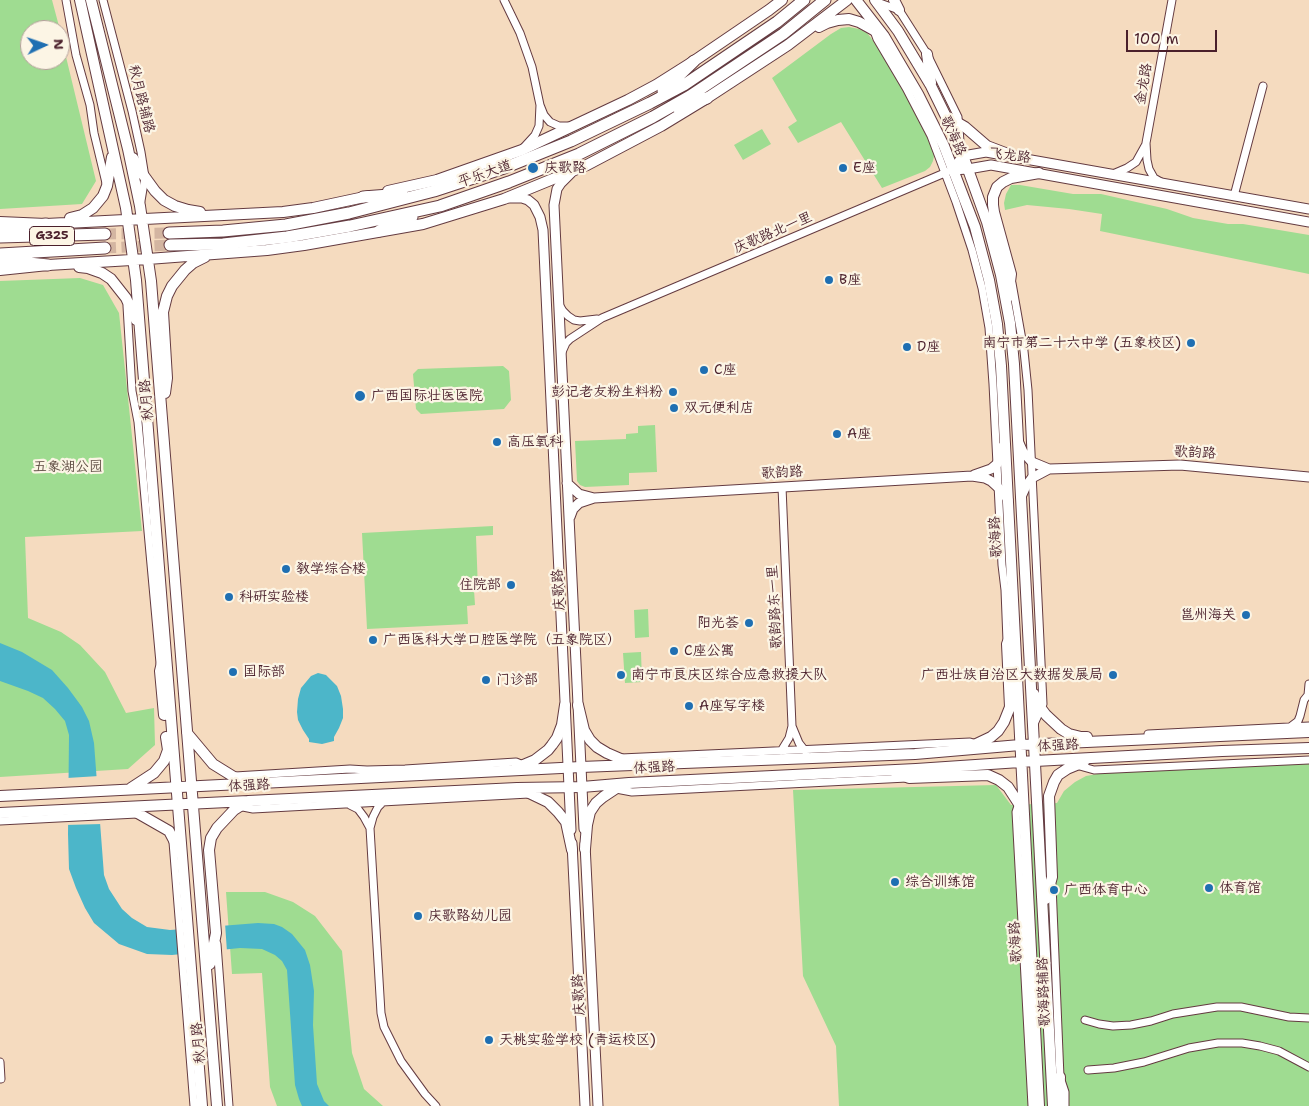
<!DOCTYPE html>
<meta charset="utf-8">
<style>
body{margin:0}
#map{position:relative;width:1309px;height:1106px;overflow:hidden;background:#f5dbbf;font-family:"Shantell Sans",sans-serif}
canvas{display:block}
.north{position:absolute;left:20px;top:20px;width:50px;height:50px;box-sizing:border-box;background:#fcf5e5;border:1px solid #b59f9b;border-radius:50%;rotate:87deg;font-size:14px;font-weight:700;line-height:20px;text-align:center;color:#4a1f2b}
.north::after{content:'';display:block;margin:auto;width:18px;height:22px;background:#1f6fb2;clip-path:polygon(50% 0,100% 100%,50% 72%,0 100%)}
.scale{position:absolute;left:1126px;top:30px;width:91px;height:22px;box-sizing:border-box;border:2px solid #4a1f2b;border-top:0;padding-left:6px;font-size:15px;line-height:18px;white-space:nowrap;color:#4a1f2b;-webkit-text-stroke:4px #fcf5e5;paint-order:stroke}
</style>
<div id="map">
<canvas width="1309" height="1106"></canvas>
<div class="north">N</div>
<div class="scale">100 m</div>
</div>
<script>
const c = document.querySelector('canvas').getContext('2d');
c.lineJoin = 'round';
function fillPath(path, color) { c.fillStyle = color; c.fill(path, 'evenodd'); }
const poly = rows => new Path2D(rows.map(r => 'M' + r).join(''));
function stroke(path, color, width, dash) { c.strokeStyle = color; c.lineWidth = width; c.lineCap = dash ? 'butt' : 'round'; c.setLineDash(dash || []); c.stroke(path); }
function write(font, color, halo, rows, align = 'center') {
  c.font = font + ' "Shantell Sans","LXGW WenKai TC",sans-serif'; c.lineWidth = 4.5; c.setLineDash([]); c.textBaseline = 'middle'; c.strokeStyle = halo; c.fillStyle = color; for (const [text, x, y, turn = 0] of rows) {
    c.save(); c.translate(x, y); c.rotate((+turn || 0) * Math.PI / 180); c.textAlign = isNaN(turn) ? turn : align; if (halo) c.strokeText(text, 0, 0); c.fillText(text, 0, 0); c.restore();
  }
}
const green = poly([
 [0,0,52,0,60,30,30,30,30,60,60,60,60,32,96,181,82,204,0,209],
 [849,27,859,29,867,33,872,39,902,86,933,149,934,156,933,161,930,167,925,171,882,188,841,122,798,143,788,127,797,121,772,78,831,34,841,28],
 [762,129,771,144,743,160,734,145],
 [1011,185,1020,185,1073,194,1101,194,1167,209,1193,218,1228,224,1243,224,1309,235,1309,274,1100,231,1102,214,1069,209,1027,205,1005,210,1004,203,1006,194],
 [80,278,103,285,119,313,142,531,25,537,28,618,61,632,80,645,105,672,126,713,154,708,155,745,128,769,0,777,0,281],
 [503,366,509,371,511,400,504,409,421,414,416,409,413,374,418,369],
 [655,425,657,472,629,473,629,485,585,487,580,485,577,481,575,441,626,439,626,434,638,433,638,426],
 [493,526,493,535,476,536,478,590,474,590,475,605,467,606,468,624,367,629,362,533],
 [648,609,649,637,635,638,634,610],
 [641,652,642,682,625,683,623,653],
 [1309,762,1309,1106,839,1106,836,1046,803,976,793,790,996,785,1011,805,1057,803,1064,791,1075,782,1086,776,1103,773],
 [226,892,265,892,293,902,315,916,342,951,352,1053,364,1089,383,1106,277,1106,270,1087,262,973,232,974]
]);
const water = poly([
 [0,643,22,652,52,670,68,688,82,707,89,721,94,743,104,875,109,889,122,909,132,918,147,927,170,930,258,923,274,924,282,927,292,934,305,950,310,965,314,991,313,1025,317,1084,324,1101,329,1106,302,1106,299,1099,295,1085,287,970,282,961,275,955,262,949,240,948,172,955,147,954,119,944,94,923,85,908,76,888,69,869,68,834,69,735,65,721,55,709,43,698,28,691,0,681],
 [318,673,326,675,337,686,341,696,343,709,343,718,339,728,334,737,334,741,322,744,309,742,309,739,303,730,298,720,297,712,298,699,301,688,311,676]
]);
const pier = poly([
 [99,776,102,824,65,825,67,778],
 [225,923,227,952,179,957,176,927]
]);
const trunkTunnel = poly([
 [105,234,169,233],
 [105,248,170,245]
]);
const minor = poly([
 [66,0,76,55,90,105,94,133,106,183],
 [103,0,132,111,141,152,145,177,141,201],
 [504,0,520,33,532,67,540,105],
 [877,2,899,10,927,54,958,117,960,141],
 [873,28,877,39,906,88,931,136,956,202,972,250,982,288,989,328,993,384,1002,565,1005,590,1007,641],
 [524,147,535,135,539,126,540,105,544,115,550,122,559,126,568,126],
 [1113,174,1127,168,1136,162,1146,144],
 [1161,182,1154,178,1149,169,1147,160,1146,143,1172,0],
 [1234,196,1263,86],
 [1012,283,1024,351,1028,390,1043,704,1034,724],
 [127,306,132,391,138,422,160,663],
 [560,306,563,311,568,316,574,320,580,321,597,319],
 [562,352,566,343,570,339,602,318,947,172],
 [792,726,799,743,806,752],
 [1290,727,1298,721,1300,716,1304,700,1308,695,1309,684],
 [1148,734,1309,726],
 [781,751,789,738,792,726,782,487],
 [621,758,970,742,977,744],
 [1076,765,1094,770,1309,760],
 [235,776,350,769,367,770,405,769,516,762,523,765],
 [616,789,632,792,907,778],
 [350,805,358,809,364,817,370,828,373,817,378,807,383,802],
 [238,806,253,809,529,794],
 [1018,806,1016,812,1032,1106],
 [0,821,137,814],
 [370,828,381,1013,384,1027,401,1061,425,1094,436,1106],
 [173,842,194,1106],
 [1052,885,1060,1077,1065,1092,1065,1106],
 [217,944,229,1106],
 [1085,1020,1099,1024,1113,1026,1131,1025,1151,1021,1173,1014,1217,1007,1241,1007,1289,1017,1309,1018],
 [0,1062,1,1079],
 [1088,1070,1114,1068,1144,1062,1189,1048,1218,1043,1242,1043,1260,1046,1279,1051,1309,1067]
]);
const tertiary = poly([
 [952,170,963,156,986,152,1309,209],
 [952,170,968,169,991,165,1309,222],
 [571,173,561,183,557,189,554,205,584,829],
 [510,198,522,198,528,200,534,205,540,217,543,230,571,830],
 [1019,443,1023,452,1032,462,1049,469],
 [974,475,991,469,997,464,1001,456,1003,446],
 [567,483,579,494,594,498,972,476,985,478,991,481,1003,492,1008,500],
 [1021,497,1026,486,1032,478,1049,469,1180,465,1309,477],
 [570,517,573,509,579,503,594,498],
 [572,843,585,1106],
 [585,844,598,1106]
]);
const secondary = poly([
 [80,0,126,208,136,280,202,1106],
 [91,0,128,149,140,206,151,281,217,1106],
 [856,0,884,36,898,60,918,94,944,146,975,227,989,280,997,324,1001,366,1039,1106],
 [875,0,898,31,931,86,957,139,987,222,1001,275,1010,323,1014,364,1053,1106],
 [894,0,899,10],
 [819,27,827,23,838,20,849,19,859,22,877,32],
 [927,54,931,83],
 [946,116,965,127,987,146,1016,157],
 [133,158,139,169,155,191,164,200,175,206,188,210,200,212],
 [388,191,437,180,522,150,628,100,656,85,694,61,769,10,782,0],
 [70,218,82,215,93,208,103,196,107,186,112,157],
 [0,222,46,224,283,212,313,208,369,196],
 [79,267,88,268,102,273,111,279,126,298,136,320],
 [0,270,48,265,148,259,267,250,304,245,423,224,504,199,587,165,661,126,707,98,788,45,847,0],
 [1008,297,1011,274,994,212,993,205,993,197,997,187,1003,182,1011,178,1039,173],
 [165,393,167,378,163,312,167,296,172,286,185,270,193,263,205,257],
 [163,658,160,671,164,715],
 [1034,694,1040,707,1046,715,1061,729,1069,734,1081,737,1087,737],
 [578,705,584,730,590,740,597,747,607,753,630,763],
 [187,733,213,764,234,777,247,782],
 [972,746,991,737,998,731,1004,722,1010,707,1007,644,1013,630],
 [516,768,535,760,548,750,552,745,557,738,562,725,565,705],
 [895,772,909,778,988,775,999,780,1008,787,1019,804,1021,811],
 [131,788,154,773,164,761,168,750,166,737],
 [521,789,548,802,558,812,566,822,572,850],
 [0,796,581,767,915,754,1020,745,1309,732],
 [127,807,169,831,179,850],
 [0,813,517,788,582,787,629,783,916,769,1035,761,1222,751,1309,748],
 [585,849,587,825,590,812,596,803,603,797,615,789,621,786],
 [1046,899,1052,877,1049,796,1054,782,1058,775,1067,769,1084,762],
 [210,964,216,933,209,850,211,838,217,828,234,810,248,801],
 [1058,1103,1060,1077]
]);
const trunk = poly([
 [663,91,694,61],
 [678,108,707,98],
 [363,197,402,194],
 [0,231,46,224],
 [379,231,412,217],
 [169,233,223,231,286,225,349,213,434,191,504,168,571,141,650,103,684,85,777,22,804,0],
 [0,237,105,234],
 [170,245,223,244,287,237,350,226,440,206,509,182,579,154,653,117,690,96,783,34,825,0],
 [0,254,105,248],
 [0,260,48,265]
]);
const markers = [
 [533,168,6,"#1f6fb2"],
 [843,168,5,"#1f6fb2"],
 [829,280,5,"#1f6fb2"],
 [1191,343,5,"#1f6fb2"],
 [907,347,5,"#1f6fb2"],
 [704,370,5,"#1f6fb2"],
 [673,392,5,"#1f6fb2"],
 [360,396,6,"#1f6fb2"],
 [674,408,5,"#1f6fb2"],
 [837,434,5,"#1f6fb2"],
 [497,442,5,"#1f6fb2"],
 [286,569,5,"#1f6fb2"],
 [511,585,5,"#1f6fb2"],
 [229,597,5,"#1f6fb2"],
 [1246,615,5,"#1f6fb2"],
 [749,623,5,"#1f6fb2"],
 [373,640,5,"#1f6fb2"],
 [674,651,5,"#1f6fb2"],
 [233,672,5,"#1f6fb2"],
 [621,675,5,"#1f6fb2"],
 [1113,675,5,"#1f6fb2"],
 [486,680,5,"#1f6fb2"],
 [689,706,5,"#1f6fb2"],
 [895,882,5,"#1f6fb2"],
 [1209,888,5,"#1f6fb2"],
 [1054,890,5,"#1f6fb2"],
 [418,916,5,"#1f6fb2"],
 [489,1040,5,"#1f6fb2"]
];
const shields = [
 [52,236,45]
];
const shieldNames = [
 ["G325",52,236]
];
const streetNames = [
 ["金龙路",1144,84,-80],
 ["秋月路辅路",141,99,76],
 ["歌海路",953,136,66],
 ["飞龙路",1010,156,7],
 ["平乐大道",485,174,-19],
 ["庆歌路北一里",773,233,-23],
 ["秋月路",147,400,-95],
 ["歌韵路",1195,453,3],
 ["歌韵路",782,473,-3],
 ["歌海路",996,537,-93],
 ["庆歌路",559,590,-93],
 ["歌韵路东一里",775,607,-93],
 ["体强路",1058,746,-3],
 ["体强路",654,768,-3],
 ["体强路",249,786,-3],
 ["歌海路",1016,942,-93],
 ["歌海路辅路",1044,992,-92],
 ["庆歌路",579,995,-93],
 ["秋月路",199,1043,-95]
];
const poiNames = [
 ["庆歌路",544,168],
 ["E座",853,168],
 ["B座",839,280],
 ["南宁市第二十六中学 (五象校区)",1181,343,"right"],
 ["D座",917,347],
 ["C座",714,370],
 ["彭记老友粉生料粉",663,392,"right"],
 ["广西国际壮医医院",371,396],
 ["双元便利店",684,408],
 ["A座",847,434],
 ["高压氧科",507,442],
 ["教学综合楼",296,569],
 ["住院部",501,585,"right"],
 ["科研实验楼",239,597],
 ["邕州海关",1236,615,"right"],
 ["阳光荟",739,623,"right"],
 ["广西医科大学口腔医学院（五象院区）",383,640],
 ["C座公寓",684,651],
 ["国际部",243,672],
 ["南宁市良庆区综合应急救援大队",631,675],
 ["广西壮族自治区大数据发展局",1103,675,"right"],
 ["门诊部",496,680],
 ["A座写字楼",699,706],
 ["综合训练馆",905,882],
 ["体育馆",1219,888],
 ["广西体育中心",1064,890],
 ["庆歌路幼儿园",428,916],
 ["天桃实验学校 (青运校区)",499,1040]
];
const parkNames = [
 ["五象湖公园",68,467]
];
fillPath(green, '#9fdc91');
fillPath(water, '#4cb6c9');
fillPath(pier, '#f5dbbf');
stroke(trunkTunnel, '#d3b5a1', 11, [11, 5.5]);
stroke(minor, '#643b41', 9);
stroke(tertiary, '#643b41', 11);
stroke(secondary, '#643b41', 12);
stroke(trunk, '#643b41', 13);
stroke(minor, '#fff', 7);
stroke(tertiary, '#fff', 9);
stroke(secondary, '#fff', 10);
stroke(trunk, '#fff', 11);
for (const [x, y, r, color] of markers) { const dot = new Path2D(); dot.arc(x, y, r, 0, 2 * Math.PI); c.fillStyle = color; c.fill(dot); stroke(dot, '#fcf5e5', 2); }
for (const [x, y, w] of shields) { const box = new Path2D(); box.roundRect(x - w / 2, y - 9.5, w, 19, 4); c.fillStyle = '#fcf5e5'; c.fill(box); stroke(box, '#4a1f2b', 1); }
write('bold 12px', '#4a1f2b', null, shieldNames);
write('14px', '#4a1f2b', '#fcf5e5', streetNames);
write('14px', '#4a1f2b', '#fcf5e5', poiNames, 'left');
write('14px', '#5f4e44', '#fcf5e5', parkNames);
</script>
